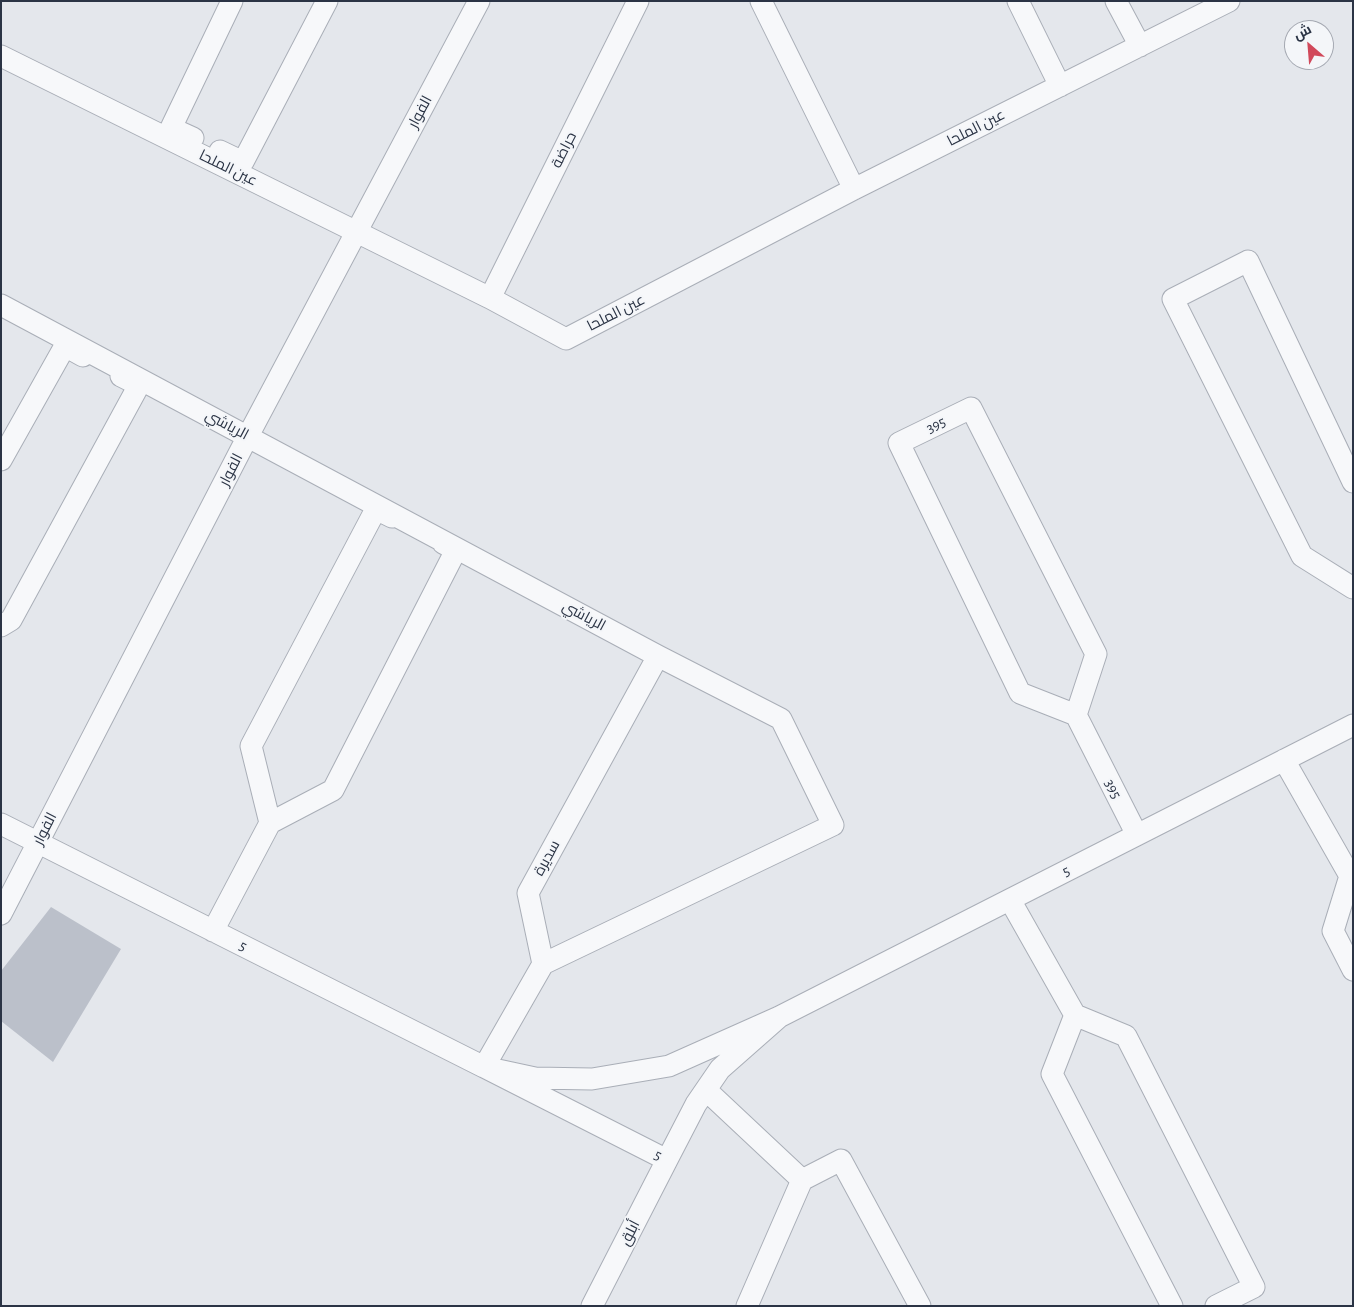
<!DOCTYPE html>
<meta charset="utf-8">
<style>
body{margin:0}
#map{position:relative;width:1354px;height:1307px;overflow:hidden;background:#e4e7ec;font-family:"Alegreya Sans",Cairo,sans-serif}
canvas{display:block}
.frame{position:absolute;inset:0;border:2px solid #2b3445;pointer-events:none}
.north{position:absolute;left:1284px;top:20px;width:50px;height:50px;box-sizing:border-box;background:#f4f6f9;border:1px solid #a4a8b1;border-radius:50%;rotate:333deg;font-size:14px;font-weight:700;line-height:20px;text-align:center;color:#2b3445}
.north::after{content:'';display:block;margin:auto;width:18px;height:22px;background:#d1495b;clip-path:polygon(50% 0,100% 100%,50% 72%,0 100%)}
</style>
<div id="map">
<canvas width="1354" height="1307"></canvas>
<div class="frame"></div>
<div class="north">ش</div>
</div>
<script>
const c = document.querySelector('canvas').getContext('2d');
c.lineJoin = 'round';
function fillPath(path, color) { c.fillStyle = color; c.fill(path, 'evenodd'); }
const poly = rows => new Path2D(rows.map(r => 'M' + r).join(''));
function stroke(path, color, width, dash) { c.strokeStyle = color; c.lineWidth = width; c.lineCap = dash ? 'butt' : 'round'; c.setLineDash(dash || []); c.stroke(path); }
function write(font, color, halo, rows, align = 'center') {
  c.font = font + ' "Alegreya Sans",Cairo,sans-serif'; c.lineWidth = 4; c.setLineDash([]); c.textBaseline = 'middle'; c.strokeStyle = halo; c.fillStyle = color; for (const [text, x, y, turn = 0] of rows) {
    c.save(); c.translate(x, y); c.rotate((+turn || 0) * Math.PI / 180); c.textAlign = isNaN(turn) ? turn : align; if (halo) c.strokeText(text, 0, 0); c.fillText(text, 0, 0); c.restore();
  }
}
const building = poly([
 [51,907,121,949,53,1062,1,1021,1,971]
]);
const minor = poly([
 [761,1,854,189],
 [1018,1,1060,86],
 [1116,1,1140,46],
 [1,56,490,298,566,339,854,189,1229,1],
 [193,138,171,128,232,1],
 [220,151,243,162,327,1],
 [490,298,638,1],
 [1,305,658,656,781,719,833,825,543,964],
 [1,460,65,346,83,356],
 [1353,482,1248,261,1173,299,1302,556,1353,588],
 [1,626,11,620,139,385,121,376],
 [1076,715,1020,693,899,443,971,408,1096,654,1076,715,1137,835],
 [1284,760,1350,876,1353,877],
 [270,823,333,790,456,550,443,543],
 [1,824,484,1067,543,964,528,893,658,656],
 [1350,876,1333,931,1353,970],
 [1010,900,1075,1015,1126,1036,1254,1287,1216,1306],
 [1,914,248,436,479,1],
 [213,931,270,823,251,746,376,509,392,517],
 [1075,1015,1052,1074,1172,1306],
 [779,1017,720,1069,696,1104,667,1160,484,1067,535,1078,592,1079,669,1066,779,1017,1353,725],
 [706,1090,802,1180],
 [592,1306,667,1160],
 [747,1306,802,1180,841,1160,920,1306]
]);
const streetNames = [
 ["الفوار",420,112,-62],
 ["عين الملحا",976,128,-27],
 ["حراضة",564,150,-63],
 ["عين الملحا",228,168,26],
 ["عين الملحا",616,313,-27],
 ["الرياشي",227,425,28],
 ["395",936,425,-26],
 ["الفوار",231,470,-63],
 ["الرياشي",584,616,28],
 ["395",1113,789,63],
 ["الفوار",45,829,-63],
 ["سديرة",547,858,-61],
 ["5",1066,871,-27],
 ["5",243,946,27],
 ["5",658,1155,26],
 ["أبلق",630,1233,-63]
];
fillPath(building, '#bbc0ca');
stroke(minor, '#a9aeb7', 23);
stroke(minor, '#f7f8fa', 21);
write('15px', '#2b3445', '#f4f6f9', streetNames);
</script>
